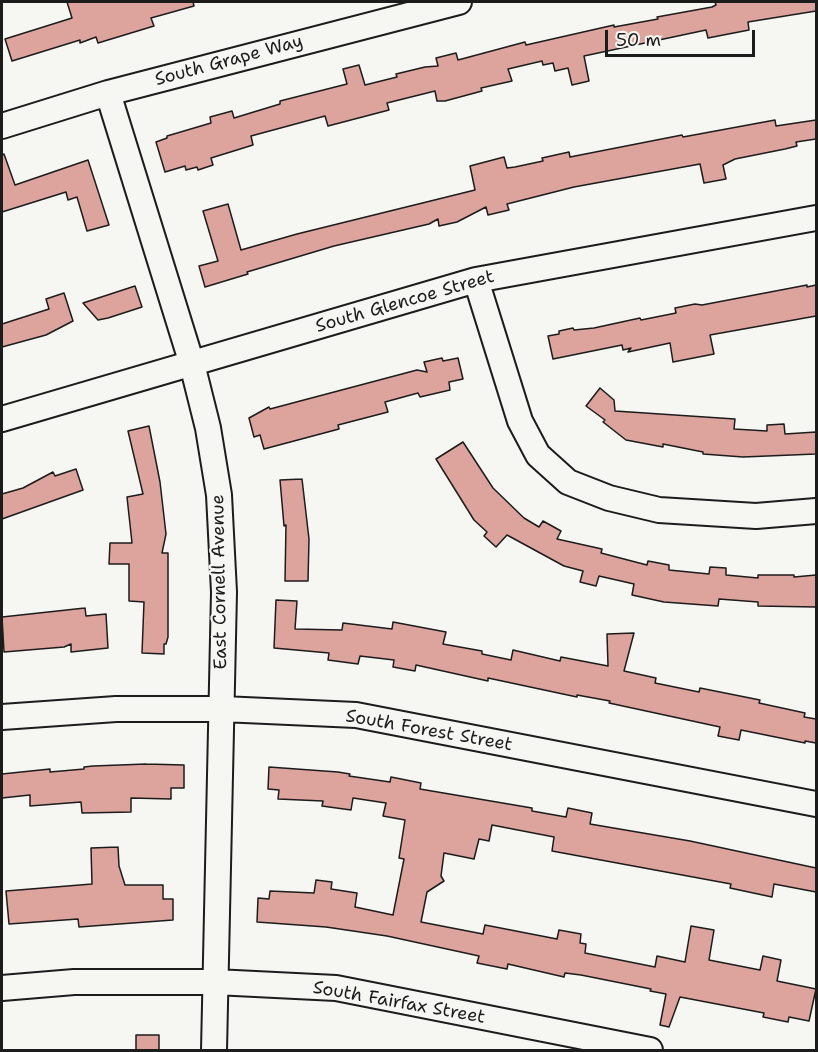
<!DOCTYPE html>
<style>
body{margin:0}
#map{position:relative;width:818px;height:1052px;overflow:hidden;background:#f6f6f2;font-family:"Shantell Sans",sans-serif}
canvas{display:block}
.frame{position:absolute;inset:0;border:3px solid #1c1c1c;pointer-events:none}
.scale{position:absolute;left:605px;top:30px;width:150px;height:27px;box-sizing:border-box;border:3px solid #1c1c1c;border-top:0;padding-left:8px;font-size:18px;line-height:21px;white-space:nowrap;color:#1c1c1c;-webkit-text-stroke:4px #f6f6f2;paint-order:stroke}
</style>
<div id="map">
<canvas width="818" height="1052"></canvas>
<div class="frame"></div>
<div class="scale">50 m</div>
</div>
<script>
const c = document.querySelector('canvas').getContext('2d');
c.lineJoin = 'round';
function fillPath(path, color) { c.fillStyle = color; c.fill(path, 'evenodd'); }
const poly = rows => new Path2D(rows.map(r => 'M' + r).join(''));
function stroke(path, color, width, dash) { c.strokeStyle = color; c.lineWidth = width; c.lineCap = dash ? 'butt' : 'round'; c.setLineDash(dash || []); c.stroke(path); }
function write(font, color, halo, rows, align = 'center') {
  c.font = font + ' "Shantell Sans",sans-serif'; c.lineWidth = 4.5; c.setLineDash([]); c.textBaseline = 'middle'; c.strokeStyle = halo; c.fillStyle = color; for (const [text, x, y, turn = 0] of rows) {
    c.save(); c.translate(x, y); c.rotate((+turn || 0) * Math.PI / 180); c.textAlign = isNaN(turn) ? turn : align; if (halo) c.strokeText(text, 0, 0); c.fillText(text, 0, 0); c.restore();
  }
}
const building = poly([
 [67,2,193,2,194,6,151,18,154,26,98,43,96,37,80,43,80,40,12,61,5,39,72,18,67,2],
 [715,2,816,2,816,11,748,22,749,30,708,38,706,30,584,56,589,81,572,85,568,68,555,71,553,63,543,65,542,61,508,69,512,81,481,88,482,91,445,101,437,101,435,91,387,103,389,110,328,126,325,116,251,136,253,145,211,158,213,165,198,170,197,167,186,170,185,166,165,172,156,142,167,138,167,136,211,123,210,117,232,111,234,118,280,104,280,101,347,84,343,69,359,65,365,85,397,77,396,74,425,67,438,66,436,58,456,53,458,60,525,42,526,45,614,25,614,27,658,19,657,17,712,7,716,5,715,2],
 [775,120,776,126,816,120,816,139,796,142,797,146,785,149,735,159,723,165,726,179,704,183,700,164,574,187,507,204,509,210,488,215,486,207,457,222,439,226,438,219,429,224,334,246,247,272,248,274,205,287,199,266,218,261,203,211,228,204,241,250,297,234,475,190,470,166,504,157,507,168,515,167,543,161,542,158,569,152,570,157,682,135,683,137,775,120],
 [4,154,15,185,88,160,109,225,87,231,77,197,68,200,66,192,2,212,2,155,4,154],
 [807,285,807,287,816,285,816,316,710,335,714,354,673,362,670,343,628,352,631,348,623,350,622,345,553,359,548,336,559,334,559,331,573,328,574,330,594,328,640,318,641,320,676,313,675,308,695,304,702,305,807,285],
 [135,286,142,307,108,318,98,320,83,303,135,286],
 [64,293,73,321,46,335,2,347,2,324,49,309,46,299,64,293],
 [442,358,443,361,458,358,463,379,449,382,450,390,420,397,418,393,385,402,388,412,338,425,339,429,264,449,260,435,254,437,249,418,269,407,270,409,417,370,427,372,424,362,442,358],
 [600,388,614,400,615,411,735,419,734,429,767,431,767,425,784,424,785,434,816,432,816,454,743,457,703,454,703,452,663,444,663,447,626,440,603,422,605,420,586,406,600,388],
 [149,426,160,482,166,534,162,553,168,553,168,637,166,644,164,644,164,654,142,653,144,602,129,601,129,564,109,564,110,543,132,543,127,497,143,494,128,431,149,426],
 [463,442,493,488,524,518,539,527,543,521,561,531,557,539,602,549,601,553,647,565,648,561,669,565,669,570,709,574,710,567,726,568,726,575,758,578,758,575,794,575,794,577,816,575,816,607,758,606,758,602,719,599,718,606,664,602,632,595,634,584,599,576,596,586,580,582,583,571,564,566,507,535,496,547,484,536,487,532,474,520,436,459,463,442],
 [76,469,83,490,2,519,2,494,23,488,53,472,55,476,76,469],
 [302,479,309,539,308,581,285,581,286,525,284,526,280,480,302,479],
 [276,600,297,601,295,629,342,630,343,623,392,629,393,622,446,632,443,644,482,651,482,654,511,660,513,650,560,661,561,657,608,666,607,634,634,633,624,671,656,678,655,683,699,692,700,688,760,700,759,703,805,713,804,717,816,719,816,743,805,741,805,743,741,730,739,740,718,736,720,727,609,703,610,701,577,695,577,697,488,678,488,681,416,665,415,671,393,667,394,660,360,656,358,664,328,660,329,653,274,648,276,600],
 [85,608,86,616,106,614,108,648,71,652,71,644,64,647,4,652,2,617,85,608],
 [146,764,184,765,184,788,171,788,171,799,131,798,131,812,82,813,81,802,30,806,30,795,2,798,2,774,50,769,50,772,84,769,84,767,93,766,146,764],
 [269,767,338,772,350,774,349,776,390,782,391,777,421,783,420,789,532,808,532,811,566,817,568,808,592,813,590,824,690,841,816,868,816,892,774,884,772,897,730,888,731,884,552,851,554,837,492,825,489,841,479,839,474,859,444,853,441,876,444,881,427,892,421,922,483,934,485,925,557,939,559,930,581,934,580,943,586,944,585,953,655,967,657,956,685,962,691,926,714,930,709,960,760,970,763,956,781,960,777,981,816,989,809,1021,789,1017,788,1022,763,1017,764,1013,680,997,669,1027,660,1025,666,994,650,991,651,989,581,975,565,973,564,977,508,964,507,969,477,963,479,956,387,936,326,927,257,922,258,898,269,899,270,891,314,893,316,880,332,882,331,889,357,893,355,907,393,915,404,859,399,858,405,820,383,816,386,803,353,798,351,810,322,806,323,801,278,799,279,790,268,789,269,767],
 [118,847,119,866,125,885,163,885,163,899,173,899,173,920,79,927,78,919,9,924,6,891,92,884,91,848,118,847],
 [136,1035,159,1035,159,1050,136,1050,136,1035]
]);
const minor = poly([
 [108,93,192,364,208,428,219,495,224,592,214,1050],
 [2,126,108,93,459,2],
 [476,280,520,421,538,455,568,482,609,498,659,510,756,516,816,511],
 [2,419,476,280,816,218],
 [2,717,116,709,222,709,356,715,816,804],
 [2,988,74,982,215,982,336,988,650,1050]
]);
const streetNames = [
 ["South Grape Way",229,61,-15],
 ["South Glencoe Street",405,302,-16],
 ["East Cornell Avenue",220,582,-91],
 ["South Forest Street",429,731,10],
 ["South Fairfax Street",399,1003,10]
];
fillPath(building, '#dda39d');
stroke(building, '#1c1c1c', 1.5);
stroke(minor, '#1c1c1c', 28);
stroke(minor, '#f6f6f2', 24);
write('18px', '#1c1c1c', '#f6f6f2', streetNames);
</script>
